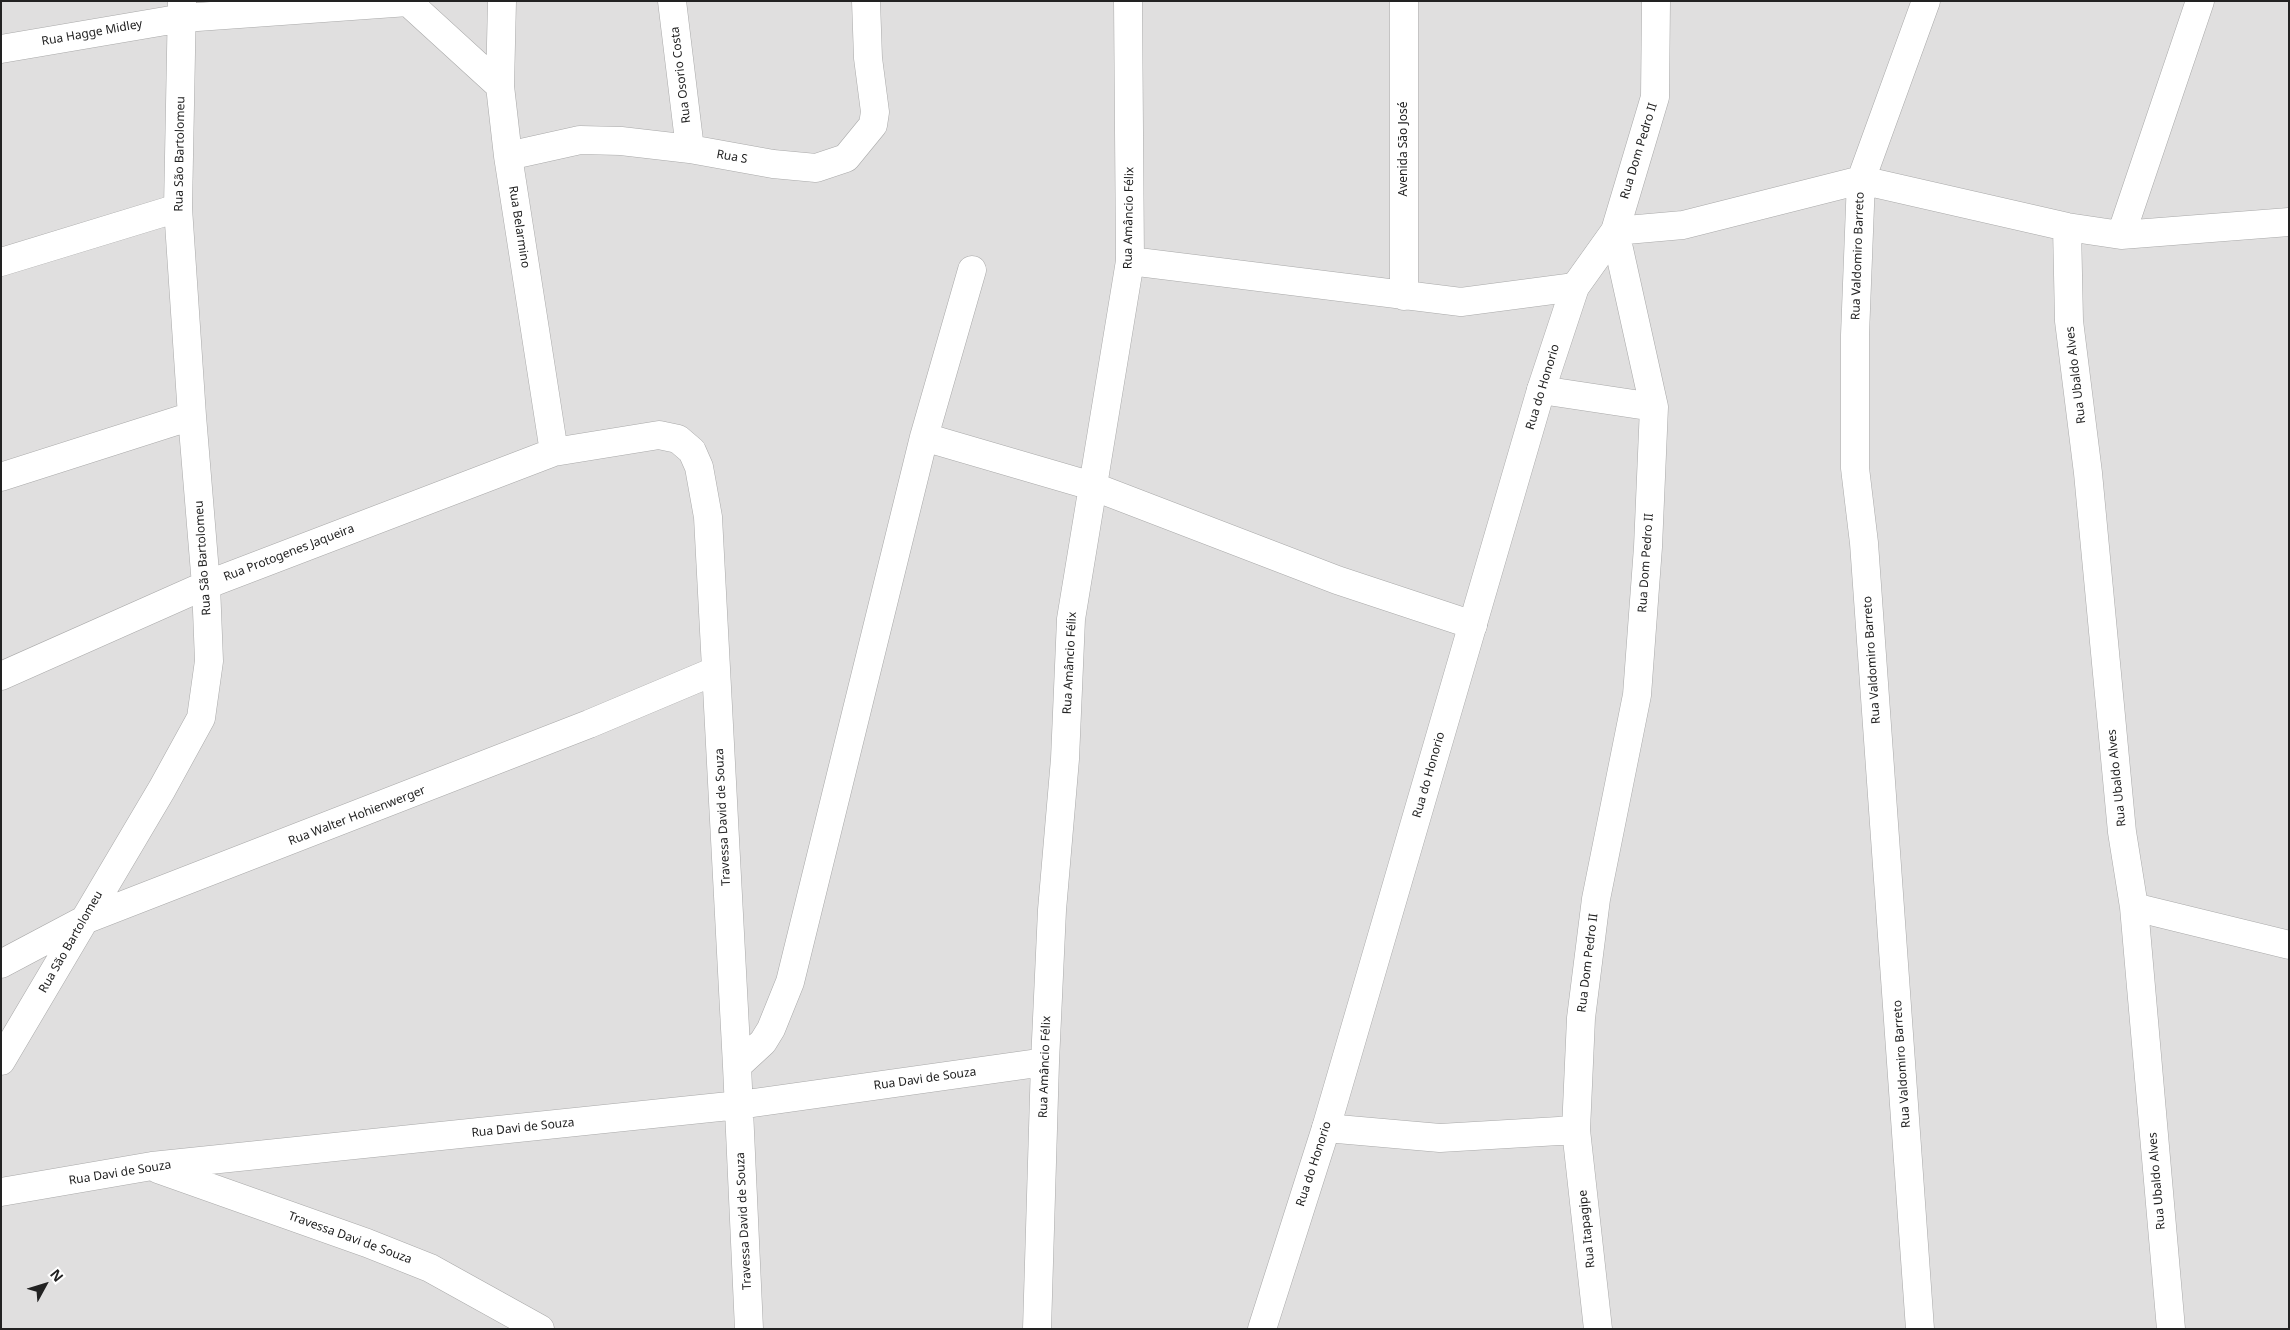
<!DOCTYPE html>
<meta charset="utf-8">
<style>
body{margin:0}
#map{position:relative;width:2290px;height:1330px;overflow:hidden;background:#f2efe9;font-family:"Noto Sans",sans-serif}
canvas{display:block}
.frame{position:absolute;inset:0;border:2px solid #222;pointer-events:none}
.north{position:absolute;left:20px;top:1260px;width:50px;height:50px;-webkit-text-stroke:4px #fff;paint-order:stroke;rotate:51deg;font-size:14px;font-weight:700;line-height:20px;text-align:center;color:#222}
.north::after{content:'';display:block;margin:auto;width:18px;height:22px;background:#222;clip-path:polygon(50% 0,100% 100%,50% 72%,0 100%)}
</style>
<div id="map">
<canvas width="2290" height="1330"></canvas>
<div class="frame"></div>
<div class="north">N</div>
</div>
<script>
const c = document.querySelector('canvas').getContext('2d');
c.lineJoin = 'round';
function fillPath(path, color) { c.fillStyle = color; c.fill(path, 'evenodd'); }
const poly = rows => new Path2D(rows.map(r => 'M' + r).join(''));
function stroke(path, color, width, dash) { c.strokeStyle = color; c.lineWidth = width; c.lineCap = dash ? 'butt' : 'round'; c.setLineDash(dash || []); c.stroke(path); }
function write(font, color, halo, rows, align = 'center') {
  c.font = font + ' "Noto Sans",sans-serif'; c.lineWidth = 5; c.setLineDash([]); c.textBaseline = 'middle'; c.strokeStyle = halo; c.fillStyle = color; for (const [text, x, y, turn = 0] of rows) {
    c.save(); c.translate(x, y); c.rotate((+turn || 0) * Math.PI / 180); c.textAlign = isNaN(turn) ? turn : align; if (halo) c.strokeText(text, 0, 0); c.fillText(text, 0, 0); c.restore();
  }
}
const residential = poly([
 [1,1,2289,1,2289,1329,1,1329]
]);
const minor = poly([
 [502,1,500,86,508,156,554,452],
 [672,1,690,149],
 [1,49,183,18,408,2,500,86],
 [508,156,580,140,621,141,690,149,773,164,816,168,846,158,873,125,875,112,868,58,866,1],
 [2067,227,2069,321,2088,473,2122,832,2134,907,2171,1329],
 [2121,235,2200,1],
 [1130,261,1461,302,1575,287],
 [1,262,178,208],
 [1404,296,1404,1],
 [1541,390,1654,407],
 [924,437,1092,486,1337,580,1473,625],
 [1,477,192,416],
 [1,676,206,585,554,452,659,435,678,439,692,451,699,467,708,517,737,1066,749,1329],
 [2134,907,2289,945],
 [1,964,82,921,589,724,715,671],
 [1,1061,162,789,201,718,209,661,206,585,192,416,178,208,182,1],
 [737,1066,763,1042,771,1029,790,982,924,437,972,270],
 [1326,1128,1440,1138,1576,1130],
 [158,1169,367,1243,430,1268,540,1329],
 [1,1192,152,1166,739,1105,1045,1062],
 [1037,1329,1045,1062,1052,910,1065,759,1071,619,1130,261,1128,1],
 [1598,1329,1576,1130,1581,1018,1596,899,1637,695,1648,547,1654,407,1615,231,1683,225,1861,180,2067,227,2121,235,2289,222],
 [1920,1329,1864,543,1855,468,1855,335,1861,180,1926,1]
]);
const tertiary = poly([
 [1262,1329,1326,1128,1541,390,1575,287,1615,231,1655,97,1656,1]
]);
const streetNames = [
 ["Rua Hagge Midley",92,33,-10],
 ["Rua Osorio Costa",681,75,-97],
 ["Avenida São José",1404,149,-90],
 ["Rua Dom Pedro II",1639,151,-73],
 ["Rua São Bartolomeu",180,154,-89],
 ["Rua S",732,157,10],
 ["Rua Amâncio Félix",1129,218,-89],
 ["Rua Belarmino",519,227,81],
 ["Rua Valdomiro Barreto",1858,256,-88],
 ["Rua Ubaldo Alves",2076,375,-97],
 ["Rua do Honorio",1543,387,-73],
 ["Rua Protogenes Jaqueira",289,553,-21],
 ["Rua São Bartolomeu",203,558,-94],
 ["Rua Dom Pedro II",1646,563,-86],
 ["Rua Valdomiro Barreto",1872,660,-94],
 ["Rua Amâncio Félix",1070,663,-87],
 ["Rua do Honorio",1429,775,-74],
 ["Rua Ubaldo Alves",2117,778,-96],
 ["Rua Walter Hohienwerger",357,816,-21],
 ["Travessa David de Souza",723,817,-93],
 ["Rua São Bartolomeu",71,942,-60],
 ["Rua Dom Pedro II",1588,963,-83],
 ["Rua Valdomiro Barreto",1902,1064,-94],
 ["Rua Amâncio Félix",1045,1067,-88],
 ["Rua Davi de Souza",925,1079,-8],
 ["Rua Davi de Souza",523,1128,-6],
 ["Rua do Honorio",1314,1164,-72],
 ["Rua Davi de Souza",120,1173,-9],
 ["Rua Ubaldo Alves",2157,1181,-95],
 ["Travessa David de Souza",744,1221,-93],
 ["Rua Itapagipe",1587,1229,-96],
 ["Travessa Davi de Souza",350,1238,20]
];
fillPath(residential, '#e0dfdf');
stroke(minor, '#a9a9a9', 29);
stroke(tertiary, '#a9a9a9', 29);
stroke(minor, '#fff', 28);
stroke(tertiary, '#fff', 28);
write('12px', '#222', '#fff', streetNames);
</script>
